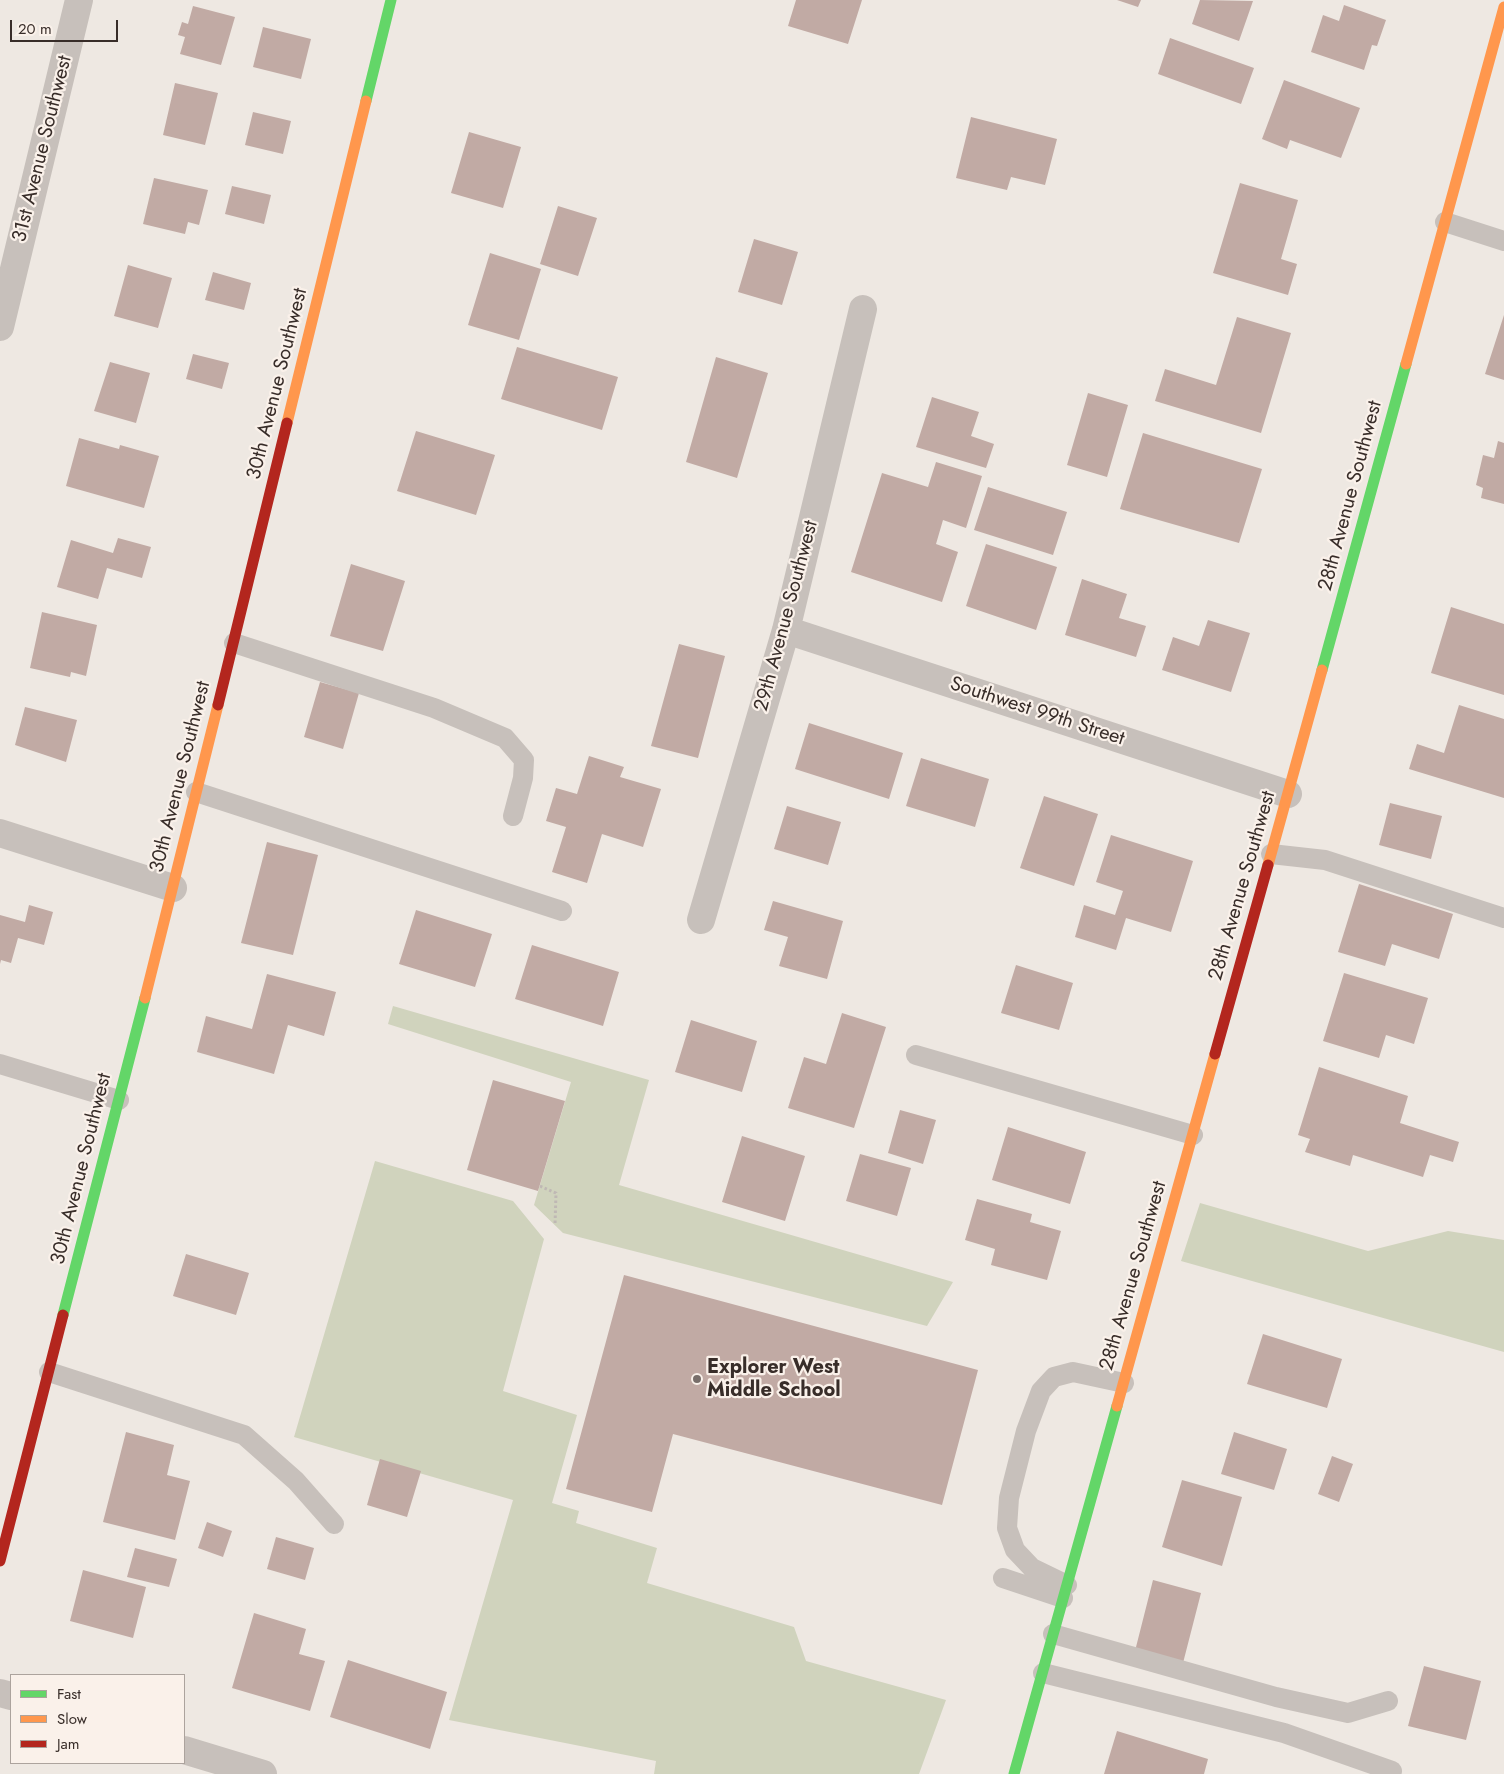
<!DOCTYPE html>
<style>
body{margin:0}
#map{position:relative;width:1504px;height:1774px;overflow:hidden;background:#eee8e2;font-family:Jost,sans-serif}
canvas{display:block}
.legend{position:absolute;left:10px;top:1674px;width:175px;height:90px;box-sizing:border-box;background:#faf1ea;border:1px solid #aca39d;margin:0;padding:6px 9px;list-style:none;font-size:15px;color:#382d29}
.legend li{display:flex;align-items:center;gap:10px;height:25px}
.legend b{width:25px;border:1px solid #aca39d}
.scale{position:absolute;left:10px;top:20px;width:108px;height:22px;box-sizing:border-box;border:2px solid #382d29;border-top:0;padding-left:6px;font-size:15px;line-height:18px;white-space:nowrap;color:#382d29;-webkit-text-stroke:4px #faf1ea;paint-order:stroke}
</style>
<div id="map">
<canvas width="1504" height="1774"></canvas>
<ul class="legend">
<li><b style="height:6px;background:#63d668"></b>Fast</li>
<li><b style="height:6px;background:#ff974d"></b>Slow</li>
<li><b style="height:6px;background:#b3261e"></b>Jam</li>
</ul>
<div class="scale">20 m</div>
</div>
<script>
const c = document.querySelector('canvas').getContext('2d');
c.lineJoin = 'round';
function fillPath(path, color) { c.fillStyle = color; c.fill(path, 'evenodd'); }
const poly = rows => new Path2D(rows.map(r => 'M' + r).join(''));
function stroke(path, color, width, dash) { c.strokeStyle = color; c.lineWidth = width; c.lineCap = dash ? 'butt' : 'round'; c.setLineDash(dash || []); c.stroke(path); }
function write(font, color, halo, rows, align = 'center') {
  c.font = font + ' Jost,sans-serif'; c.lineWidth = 4.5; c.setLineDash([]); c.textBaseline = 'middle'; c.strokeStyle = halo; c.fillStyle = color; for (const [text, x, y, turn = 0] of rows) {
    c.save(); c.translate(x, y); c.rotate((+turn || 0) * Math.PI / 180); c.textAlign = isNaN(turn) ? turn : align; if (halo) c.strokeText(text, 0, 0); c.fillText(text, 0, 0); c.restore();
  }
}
const green = poly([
 [393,1006,649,1080,619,1185,953,1282,927,1326,563,1233,534,1205,571,1082,388,1024],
 [375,1161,513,1201,544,1239,503,1391,577,1415,552,1503,579,1511,576,1523,657,1548,647,1583,794,1627,806,1661,946,1700,919,1774,654,1774,656,1761,449,1720,513,1500,294,1437],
 [1200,1203,1368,1251,1448,1231,1504,1240,1504,1352,1181,1261]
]);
const building = poly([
 [796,0,862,0,848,44,788,26],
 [1117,0,1141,0,1138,7],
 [1200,0,1253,1,1239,41,1192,24],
 [1344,5,1386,20,1377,46,1372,45,1364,70,1311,52,1323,15,1339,21],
 [193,6,235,17,221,65,180,54,185,37,178,35,182,22,188,24],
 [263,27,311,39,301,79,253,67],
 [1170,38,1254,68,1241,104,1158,74],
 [1284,80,1360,108,1341,158,1290,140,1287,149,1262,139],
 [175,83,218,93,205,145,163,135],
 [253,112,291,121,283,154,245,145],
 [971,117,1057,139,1045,185,1011,177,1007,190,956,178],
 [469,132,521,147,503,208,451,193],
 [154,178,208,190,199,225,188,222,185,234,143,224],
 [1240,183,1298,200,1281,259,1297,264,1288,295,1213,273],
 [232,186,271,195,264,224,225,214],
 [558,206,597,218,578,276,540,264],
 [754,239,798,252,782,305,738,292],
 [490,253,541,269,519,340,468,325],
 [128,265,172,278,158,328,114,316],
 [213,272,251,283,244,310,205,300],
 [1504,315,1504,380,1485,374],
 [1237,317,1291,333,1261,433,1155,401,1165,369,1216,385],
 [517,347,618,377,602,430,501,399],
 [193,354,229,363,222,389,186,379],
 [716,357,768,373,737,478,686,462],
 [110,362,150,373,136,423,94,411],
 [1088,393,1128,405,1107,477,1067,465],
 [932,397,979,412,971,436,994,444,986,468,916,447],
 [416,431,495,455,476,515,397,491],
 [1143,433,1262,469,1239,543,1120,509],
 [79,438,119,449,120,445,159,456,144,508,66,486],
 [1498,441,1504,443,1504,504,1481,498,1483,488,1476,485,1483,455,1494,458],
 [936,462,982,476,966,528,943,520,936,544,958,552,942,602,851,572,882,473,928,487],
 [988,487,1067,512,1053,555,974,530],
 [118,538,151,547,142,578,107,568,98,599,57,587,71,540,113,553],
 [986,544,1057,567,1036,630,966,606],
 [351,564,405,581,383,651,330,636],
 [1082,579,1127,594,1119,618,1146,626,1136,657,1065,635],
 [1451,607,1504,624,1504,695,1431,673],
 [42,612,97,625,86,676,71,672,70,677,30,668],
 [1208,620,1250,633,1231,692,1162,670,1173,637,1199,646],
 [679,644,725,656,698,758,651,746],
 [320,682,359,693,343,749,304,737],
 [1459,705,1504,719,1504,798,1409,769,1417,744,1444,753],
 [25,707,77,720,66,762,15,745],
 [809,723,903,753,889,799,795,769],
 [589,756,624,767,620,777,661,789,643,847,602,834,587,883,552,872,566,827,546,821,556,788,577,794],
 [921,758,989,779,975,827,906,806],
 [1044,796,1098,814,1074,886,1020,868],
 [1390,803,1442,816,1431,859,1379,845],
 [787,806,841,822,828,865,774,849],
 [1111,835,1193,861,1171,932,1126,918,1116,950,1075,937,1084,905,1115,915,1123,891,1096,882],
 [267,842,318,855,293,955,241,943],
 [1359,884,1453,914,1439,959,1392,944,1385,966,1338,952],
 [773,901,843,921,827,979,779,966,788,937,764,930],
 [29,905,53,912,44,945,18,938,11,963,1,960,0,964,0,915,25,922],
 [416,910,492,934,475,987,399,964],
 [532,945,619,972,603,1026,515,999],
 [1016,965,1073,983,1059,1030,1001,1013],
 [1344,973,1428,998,1414,1044,1386,1035,1379,1058,1323,1041],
 [267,974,336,992,324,1036,288,1025,274,1074,197,1052,206,1016,252,1029],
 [842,1013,886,1027,854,1128,788,1108,804,1057,826,1064],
 [691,1020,757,1041,742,1092,675,1072],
 [1319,1067,1408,1096,1400,1123,1459,1142,1453,1162,1430,1155,1423,1177,1353,1155,1350,1166,1305,1152,1310,1139,1298,1135],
 [493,1080,565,1101,538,1191,467,1170],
 [900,1110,936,1120,923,1164,888,1153],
 [1008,1127,1086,1152,1070,1204,992,1180],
 [742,1136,805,1156,785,1221,722,1202],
 [860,1154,911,1168,897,1216,846,1201],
 [977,1199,1032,1214,1030,1222,1061,1231,1047,1280,991,1265,995,1249,965,1240],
 [186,1254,249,1273,236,1315,173,1296],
 [624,1275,978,1370,942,1505,673,1434,652,1512,566,1489],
 [1263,1334,1342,1359,1327,1408,1247,1384],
 [126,1432,174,1445,167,1475,190,1481,175,1540,103,1522],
 [1234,1432,1287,1449,1274,1490,1221,1474],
 [1332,1456,1353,1464,1339,1502,1318,1494],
 [380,1459,421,1471,407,1517,367,1505],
 [1182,1480,1242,1497,1222,1566,1162,1547],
 [207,1522,232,1531,223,1557,198,1548],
 [276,1537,314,1548,305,1580,267,1569],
 [135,1548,177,1559,169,1587,127,1577],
 [83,1570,146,1587,133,1638,70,1621],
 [1153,1580,1201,1593,1183,1663,1135,1651],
 [254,1613,306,1629,299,1654,325,1661,310,1711,232,1688],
 [348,1660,447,1692,430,1749,330,1717],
 [1424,1666,1481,1681,1466,1740,1408,1726],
 [1117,1731,1208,1759,1204,1774,1104,1774]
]);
const path = poly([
 [540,1186,556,1193,555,1225]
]);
const lane = poly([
 [1445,222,1504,241],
 [234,643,434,708,505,738,524,760,523,778,513,816],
 [196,792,562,911],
 [1271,854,1325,860,1504,918],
 [916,1055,1193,1135],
 [0,1064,119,1100],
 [49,1372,244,1435,296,1481,334,1524],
 [1003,1578,1063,1598],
 [1067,1585,1032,1568,1015,1550,1007,1528,1009,1498,1026,1431,1041,1391,1054,1377,1073,1372,1124,1383],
 [1053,1634,1276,1697,1348,1713,1388,1701],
 [1043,1673,1284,1733,1392,1771]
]);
const street = poly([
 [0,327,79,0],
 [786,630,1288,794],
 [0,833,173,888],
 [701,920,786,630,863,309],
 [0,1693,11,1696],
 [184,1750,263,1774]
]);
const fast = poly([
 [366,101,391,0],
 [1322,670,1406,364],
 [63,1315,145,998],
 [1014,1774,1117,1406]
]);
const slow = poly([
 [1406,364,1504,7],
 [287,423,366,101],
 [1268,865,1322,670],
 [145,998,218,705],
 [1117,1406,1215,1054]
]);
const jam = poly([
 [218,705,287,423],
 [1215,1054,1268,865],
 [0,1561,63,1315]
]);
const markers = [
 [697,1379,5,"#786e6a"]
];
const streetNames = [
 ["31st Avenue Southwest",43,149,-76],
 ["30th Avenue Southwest",278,384,-76],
 ["28th Avenue Southwest",1351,496,-75],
 ["29th Avenue Southwest",787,616,-75],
 ["Southwest 99th Street",1037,712,18],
 ["30th Avenue Southwest",181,777,-76],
 ["28th Avenue Southwest",1243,886,-74],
 ["30th Avenue Southwest",82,1169,-76],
 ["28th Avenue Southwest",1134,1276,-74]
];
const poiNames = [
 ["Explorer West",707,1368],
 ["Middle School",707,1391]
];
fillPath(green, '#d0d3bd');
fillPath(building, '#c1aaa4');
stroke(path, '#bfb8b4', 3, [2.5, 2.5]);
stroke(lane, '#c7c0bb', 20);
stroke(street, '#c7c0bb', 28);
stroke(fast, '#63d668', 11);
stroke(slow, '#ff974d', 11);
stroke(jam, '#b3261e', 11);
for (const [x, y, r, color] of markers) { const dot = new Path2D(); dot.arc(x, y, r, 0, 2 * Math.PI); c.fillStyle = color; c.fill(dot); stroke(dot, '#faf1ea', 2); }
write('20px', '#382d29', '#faf1ea', streetNames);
write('bold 20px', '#382d29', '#faf1ea', poiNames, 'left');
</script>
